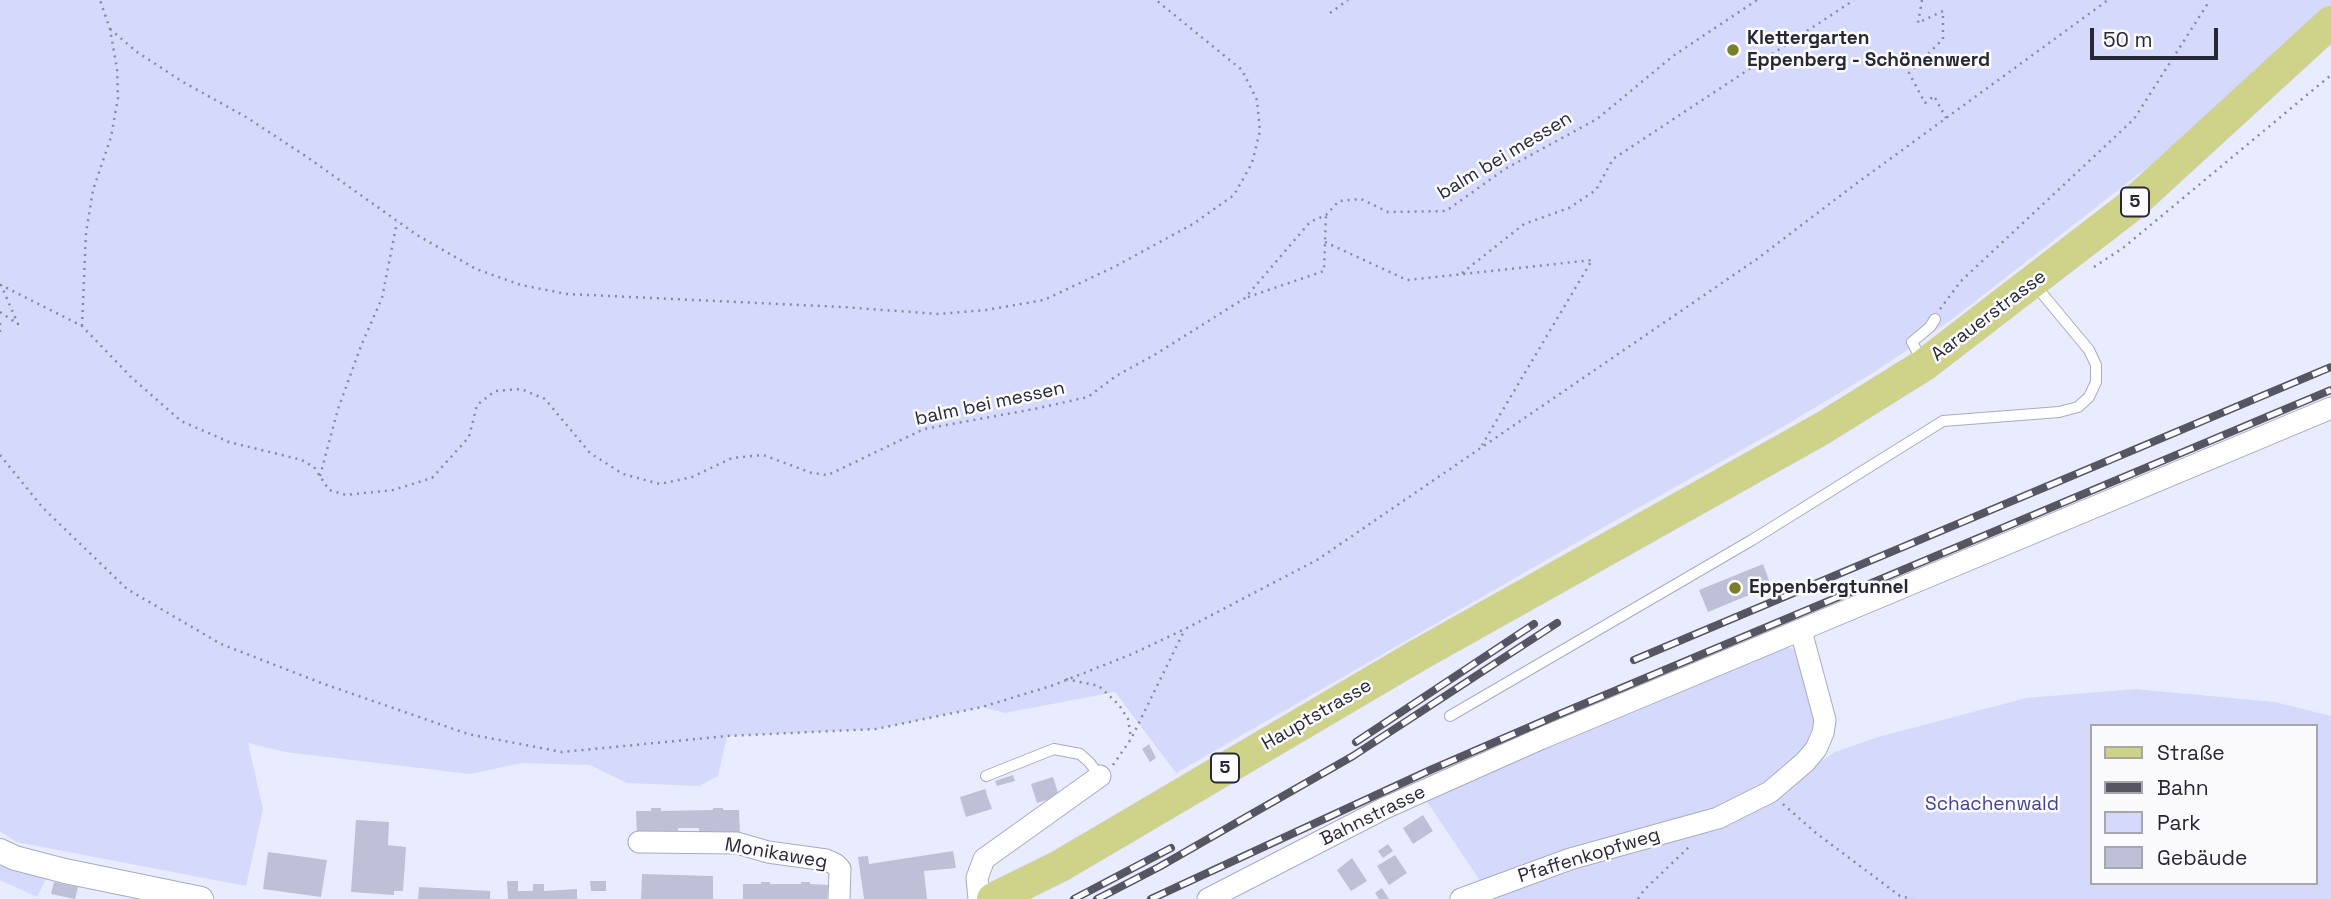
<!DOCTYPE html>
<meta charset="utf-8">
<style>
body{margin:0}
#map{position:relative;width:2331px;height:899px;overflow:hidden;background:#e9ecff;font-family:"Space Grotesk",sans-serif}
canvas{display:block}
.legend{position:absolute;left:2090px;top:724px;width:228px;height:161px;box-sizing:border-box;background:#fafaff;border:2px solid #a6a6ad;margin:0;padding:9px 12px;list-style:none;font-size:21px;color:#272831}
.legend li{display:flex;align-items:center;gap:14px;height:35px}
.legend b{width:35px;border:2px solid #a6a6ad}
.scale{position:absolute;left:2090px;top:28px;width:128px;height:32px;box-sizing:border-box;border:4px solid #272831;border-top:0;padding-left:9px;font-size:21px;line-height:24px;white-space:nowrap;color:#272831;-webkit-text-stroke:5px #fafaff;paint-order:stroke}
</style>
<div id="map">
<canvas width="2331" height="899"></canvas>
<ul class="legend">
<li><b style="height:9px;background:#ced389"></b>Straße</li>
<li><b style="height:9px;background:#555662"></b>Bahn</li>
<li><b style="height:19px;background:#d5dafd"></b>Park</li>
<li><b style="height:19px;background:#bec0d7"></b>Gebäude</li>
</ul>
<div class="scale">50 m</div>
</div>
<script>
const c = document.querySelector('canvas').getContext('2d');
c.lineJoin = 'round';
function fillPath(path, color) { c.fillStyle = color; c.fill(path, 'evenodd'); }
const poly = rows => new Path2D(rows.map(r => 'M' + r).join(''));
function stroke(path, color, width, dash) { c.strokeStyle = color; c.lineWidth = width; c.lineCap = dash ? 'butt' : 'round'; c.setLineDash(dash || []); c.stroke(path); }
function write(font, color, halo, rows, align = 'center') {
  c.font = font + ' "Space Grotesk",sans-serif'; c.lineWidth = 5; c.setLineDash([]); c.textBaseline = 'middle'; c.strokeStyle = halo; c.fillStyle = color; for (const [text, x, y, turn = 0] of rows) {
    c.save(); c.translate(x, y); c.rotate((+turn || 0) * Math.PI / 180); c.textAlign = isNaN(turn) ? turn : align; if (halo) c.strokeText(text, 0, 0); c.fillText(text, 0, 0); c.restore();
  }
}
const green = poly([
 [0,0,2331,0,2331,5,2212,117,1951,320,1876,371,1779,429,1595,532,1176,773,1115,692,1005,713,982,707,876,729,727,736,718,776,699,786,627,783,590,765,522,763,470,774,285,752,248,743,263,809,246,886,16,842,0,831],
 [1781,646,1798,650,1806,665,1817,736,1788,770,1725,809,1481,882,1423,796],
 [2135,689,2275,702,2331,716,2331,899,1470,899,1754,805,1835,752,1878,737,2026,698],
 [2091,726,2315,726,2315,883,2091,883],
 [0,865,46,879,37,897,0,880]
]);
const building = poly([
 [1763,564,1771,586,1708,612,1699,590],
 [1149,744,1156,758,1150,762,1142,749],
 [1013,775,1015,781,997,786,995,781],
 [1053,777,1059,796,1037,803,1031,784],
 [985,789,992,809,966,817,960,797],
 [651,808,661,808,661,811,713,810,713,808,723,808,723,810,739,810,740,834,699,834,699,828,678,828,678,835,637,835,636,811,651,811],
 [1423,815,1433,831,1413,844,1403,828],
 [356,820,389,822,388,845,406,847,403,891,394,891,394,895,351,892],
 [1388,844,1393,851,1383,858,1378,851],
 [953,851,956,868,924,871,927,899,864,899,858,857,868,856,869,864],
 [268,852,327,860,321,897,263,889],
 [1395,855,1407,873,1389,885,1377,866],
 [1352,858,1367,881,1351,891,1337,870],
 [642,874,713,876,713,899,641,899],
 [507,881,518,881,518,891,533,891,533,884,544,884,544,891,577,889,577,899,508,899],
 [590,881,606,881,606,891,591,891],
 [54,882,78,887,75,899,51,894],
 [761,882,770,882,770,884,801,884,801,882,810,882,810,884,828,885,827,899,743,899,743,884,761,884],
 [419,887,490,891,490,899,418,899],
 [1382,888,1389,899,1379,899,1375,893]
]);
const path = poly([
 [1922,0,1918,23,1943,11,1943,39,1909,73,1925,103,1934,96,1946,118],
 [1330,13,1348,0],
 [110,29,137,52,183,82,246,117,307,157,417,235,476,269,521,285,567,294,843,307,938,314,986,310,1044,300,1114,267,1193,224,1234,195,1252,163,1260,131,1257,100,1242,70,1156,0],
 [1325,242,1407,280,1592,260,1482,445],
 [2094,267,2123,248,2331,75],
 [1462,273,1524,224,1569,208,1596,190,1613,159,1854,0],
 [1248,297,1324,271,1326,215],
 [1940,309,1961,281,2134,119,2210,0],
 [0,312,18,324,1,285,82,326,131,377,181,421,229,442,302,460,314,467,329,490,346,495,393,490,432,478,469,437,477,405,495,391,521,389,545,399,590,453,623,474,660,484,692,477,732,458,763,455,812,473,828,475,924,429,1034,409,1088,397,1116,376,1156,354,1245,298,1310,222,1326,215,1339,201,1361,199,1388,212,1446,211,1505,169,1597,119,1673,56,1757,0],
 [0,323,0,333],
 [82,326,86,233,93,190,111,137,118,98,117,69,110,29,100,0],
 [0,455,43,508,127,589,221,644,324,684,468,734,562,752,727,736,876,729,982,707,1051,686,1132,654,1185,629,1317,560,1757,259,1853,186,2108,0],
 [320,476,338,409,361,346,382,298,397,222],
 [1066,679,1099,686,1119,705,1128,719,1131,739],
 [1113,765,1131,739,1185,629],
 [1783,804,1816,833,1900,896,1912,899],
 [1638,899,1644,890,1689,847]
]);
const service = poly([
 [1923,363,1912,342,1930,327,1935,319],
 [1450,716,1752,540,1943,421,2059,412,2078,407,2089,397,2096,382,2096,365,2089,350,2035,285],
 [986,776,1054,749,1080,754,1089,762,1100,776]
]);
const minor = poly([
 [639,842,737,843,768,852,826,860,835,864,840,869,839,899],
 [979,899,977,878,984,859,1100,776],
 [1208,899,1385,808,1540,739,2331,408],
 [1461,899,1570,859,1718,818,1770,792,1805,762,1816,749,1823,733,1825,720,1801,631]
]);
const tertiary = poly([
 [0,851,15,858,65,871,201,899]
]);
const primary = poly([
 [993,899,1060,866,1415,657,1823,428,1924,365,2128,208,2331,22]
]);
const rail = poly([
 [1634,660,2331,367],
 [1356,742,1534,624],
 [1074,899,1171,848],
 [1097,899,1159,867,1353,756,1557,623],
 [1151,899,1428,771,1555,716,2331,390]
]);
const markers = [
 [1733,50,7,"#797e29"],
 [1735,588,7,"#797e29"]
];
const shields = [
 [2135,202,28],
 [1225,768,28]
];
const shieldNames = [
 ["5",2135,202],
 ["5",1225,768]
];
const poiNames = [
 ["Klettergarten",1747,39],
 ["Eppenberg - Schönenwerd",1747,61],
 ["Eppenbergtunnel",1749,588]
];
const streetNames = [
 ["balm bei messen",1505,156,-31],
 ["Aarauerstrasse",1989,316,-37],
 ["balm bei messen",990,404,-12],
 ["Hauptstrasse",1317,715,-30],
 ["Bahnstrasse",1373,816,-26],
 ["Monikaweg",776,854,10],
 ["Pfaffenkopfweg",1589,856,-17]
];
const parkNames = [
 ["Schachenwald",1992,805]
];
fillPath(green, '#d5dafd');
fillPath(building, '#bec0d7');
stroke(service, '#a8abc1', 12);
stroke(minor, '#a8abc1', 23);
stroke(tertiary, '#a8abc1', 26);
stroke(primary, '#d4d4d6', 33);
stroke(path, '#898b99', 2.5, [2, 5]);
stroke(service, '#fff', 10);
stroke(minor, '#fff', 21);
stroke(tertiary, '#fff', 24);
stroke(primary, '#ced389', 32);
stroke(rail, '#555662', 8);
stroke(rail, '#fafaff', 5, [16]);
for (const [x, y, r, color] of markers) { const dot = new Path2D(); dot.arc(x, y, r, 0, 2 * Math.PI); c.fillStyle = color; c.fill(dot); stroke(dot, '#fafaff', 2.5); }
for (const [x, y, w] of shields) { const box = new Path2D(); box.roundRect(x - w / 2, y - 14.5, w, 29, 5); c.fillStyle = '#fafaff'; c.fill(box); stroke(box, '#272831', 2); }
write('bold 18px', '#272831', null, shieldNames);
write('bold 19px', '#272831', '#fafaff', poiNames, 'left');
write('19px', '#272831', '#fafaff', streetNames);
write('19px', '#43438e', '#fafaff', parkNames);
</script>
